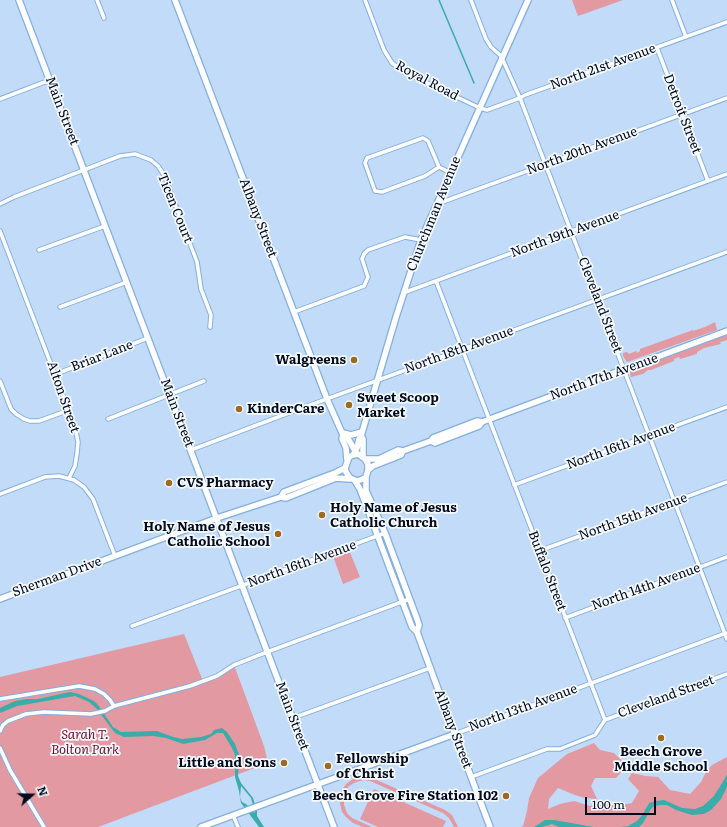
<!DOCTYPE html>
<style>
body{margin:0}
#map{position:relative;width:727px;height:827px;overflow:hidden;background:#c1dbf9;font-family:Literata,serif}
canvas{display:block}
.north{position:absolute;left:12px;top:775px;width:40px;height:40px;-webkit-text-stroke:3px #f5faff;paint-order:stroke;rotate:70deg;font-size:11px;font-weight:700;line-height:16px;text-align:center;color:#010b1c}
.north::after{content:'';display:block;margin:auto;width:14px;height:18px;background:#010b1c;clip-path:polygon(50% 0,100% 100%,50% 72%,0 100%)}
.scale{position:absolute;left:585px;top:797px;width:71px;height:18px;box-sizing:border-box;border:2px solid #010b1c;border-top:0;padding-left:5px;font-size:12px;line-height:14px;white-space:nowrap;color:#010b1c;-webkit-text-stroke:3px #f5faff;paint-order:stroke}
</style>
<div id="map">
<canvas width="727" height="827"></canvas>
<div class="north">N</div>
<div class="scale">100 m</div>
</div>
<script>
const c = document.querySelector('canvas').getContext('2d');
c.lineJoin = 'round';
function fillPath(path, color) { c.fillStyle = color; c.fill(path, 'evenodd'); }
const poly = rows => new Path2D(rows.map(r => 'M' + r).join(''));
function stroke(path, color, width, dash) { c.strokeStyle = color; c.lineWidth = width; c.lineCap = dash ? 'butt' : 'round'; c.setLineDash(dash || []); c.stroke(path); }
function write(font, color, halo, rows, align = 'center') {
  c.font = font + ' Literata,serif'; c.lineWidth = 3.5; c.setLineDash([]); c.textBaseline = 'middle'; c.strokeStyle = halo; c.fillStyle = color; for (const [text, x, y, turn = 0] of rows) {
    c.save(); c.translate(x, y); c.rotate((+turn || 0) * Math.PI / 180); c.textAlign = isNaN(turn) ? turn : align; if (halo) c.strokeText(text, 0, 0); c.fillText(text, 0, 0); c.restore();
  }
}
const green = poly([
 [572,0,623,0,578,16],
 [715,322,717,330,627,362,623,356,623,353,627,352,629,354,636,351,637,353,640,351,640,349,693,330,693,331,705,327],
 [727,334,727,340,720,342,721,344,704,348,697,352,697,354,680,359,679,357,674,359,674,361,651,370,648,370,643,374,631,377,630,372,632,369],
 [349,550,360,577,343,584,333,556],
 [184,634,203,681,234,665,264,746,268,763,98,827,0,827,0,677],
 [594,743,600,750,614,753,622,761,625,768,616,778,595,778,591,786,597,799,585,798,575,795,558,788,549,799,548,809,560,804,574,801,590,806,610,804,621,805,632,803,639,791,628,779,632,773,645,776,658,777,670,790,690,794,701,782,706,772,712,765,727,757,727,827,521,827,523,826,527,811,529,798,538,778,567,754],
 [359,777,372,778,445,810,452,815,458,827,454,827,449,818,443,813,370,781,364,780,356,782,349,786,344,793,344,805,347,813,352,818,372,827,363,827,353,823,346,817,342,812,339,799,340,793,346,784,353,779],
 [374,789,446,821,443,827,378,827,360,819]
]);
const water = poly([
 [70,692,79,694,94,701,98,705,113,727,121,732,157,731,173,737,182,739,201,737,211,734,214,730,222,728,227,732,235,744,239,755,238,776,241,783,253,798,257,811,257,816,264,827,259,827,241,803,239,791,235,777,235,755,232,748,223,733,217,733,205,740,183,744,166,738,153,736,124,737,115,733,97,709,89,702,75,696,17,706,0,713,0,708,15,701,27,699,38,699],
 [241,786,251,798,255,813,246,804,242,802,240,797],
 [727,775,727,787,721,799,711,810,704,814,692,815,676,810,667,805,661,805,654,806,651,809,643,823,639,827,621,827,628,826,637,821,643,814,649,803,656,801,664,800,682,808,695,809,703,806,714,796],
 [545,820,554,820,594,827,559,827,552,824,542,827,534,827]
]);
const stream = poly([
 [439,0,474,83]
]);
const street = poly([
 [97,0,104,18],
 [365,0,384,50,392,63,404,72,480,108,487,110,520,98,525,95,727,22],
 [471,0,486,39,491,47,501,56,520,98,727,639],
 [672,0,686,37],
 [657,48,708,181],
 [0,99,50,80],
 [439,167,425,176,382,192,375,191,365,163,367,158,423,138,428,141,439,167,451,173],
 [0,204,14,197,120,156,135,154,151,160,158,166,164,175,197,262,201,289,211,315,210,327],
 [437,204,727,98],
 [0,231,75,427,78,442,77,453,75,466,69,478],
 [39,250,105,226],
 [436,281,605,720],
 [403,293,727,174],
 [60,307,127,282],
 [294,312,364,286,368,277,362,259,364,254,368,250,405,237,421,240],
 [56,374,148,338],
 [0,381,11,409,16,414,24,419,30,421,39,421,69,410],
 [108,419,204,381],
 [191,450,294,411,727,252],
 [514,485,727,407],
 [0,494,45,477,59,476,74,480,84,487,93,499,115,556],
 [539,551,727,482],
 [565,618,727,557],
 [132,626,385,533],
 [0,699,79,686,95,689,104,694,110,700,114,706],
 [293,718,430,668],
 [605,720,727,674],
 [0,731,3,725,8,721,26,714,44,712,91,714,105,711,114,706,190,686,217,676,234,665,267,652,407,600],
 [455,734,726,633],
 [0,748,10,770,44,827],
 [471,777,547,749,560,749,595,735,605,720],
 [233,815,238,827]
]);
const secondary = poly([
 [19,0,334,827],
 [175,0,327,399,343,435,342,439,346,448,347,460],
 [343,433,351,435,362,432],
 [343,435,347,437,357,454],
 [361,436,363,439,363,457],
 [431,441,435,443,445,439,479,426,482,422],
 [358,454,365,459,368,464,368,470,366,477,363,479,357,481,350,478,346,472,345,468,349,457,353,455,358,454],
 [353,455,357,448,359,439,361,436,396,317,421,240,528,0],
 [365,459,379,459,398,450,403,451,431,441,433,438,477,421,482,422,727,331],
 [368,470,373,466,401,455,403,451],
 [366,477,366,491,385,533,417,619,419,625,417,632],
 [355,481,360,489,412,627,417,632,442,700,490,827],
 [281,497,286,498,336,478,350,479],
 [0,599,217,518,281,497,284,492,335,473,345,468],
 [201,827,455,734]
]);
const markers = [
 [354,360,4,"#9d6b20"],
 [349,405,4,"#9d6b20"],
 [239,409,4,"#9d6b20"],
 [169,483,4,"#9d6b20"],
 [322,515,4,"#9d6b20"],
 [278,534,4,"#9d6b20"],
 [661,738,4,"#9d6b20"],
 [284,763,4,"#9d6b20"],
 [328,766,4,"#9d6b20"],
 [506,796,4,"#9d6b20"]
];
const streetNames = [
 ["North 21st Avenue",603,67,-20],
 ["Royal Road",427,81,28],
 ["Main Street",62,111,69],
 ["Detroit Street",682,114,69],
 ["North 20th Avenue",582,151,-20],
 ["Ticen Court",175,208,68],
 ["Churchman Avenue",434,214,-68],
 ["Albany Street",258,218,69],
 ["North 19th Avenue",565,234,-20],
 ["Cleveland Street",600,305,69],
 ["North 18th Avenue",459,350,-20],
 ["Briar Lane",102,356,-21],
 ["North 17th Avenue",604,377,-20],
 ["Alton Street",63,397,71],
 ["Main Street",177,413,69],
 ["North 16th Avenue",621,446,-20],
 ["North 15th Avenue",633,517,-20],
 ["North 16th Avenue",302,564,-20],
 ["Buffalo Street",547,571,69],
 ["Sherman Drive",57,577,-20],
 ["North 14th Avenue",646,587,-20],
 ["Cleveland Street",666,697,-20],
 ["North 13th Avenue",523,708,-20],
 ["Main Street",292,716,69],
 ["Albany Street",453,729,69]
];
const poiNames = [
 ["Walgreens",346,360,"right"],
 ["Sweet Scoop",357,398],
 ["Market",357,413],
 ["KinderCare",247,409],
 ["CVS Pharmacy",177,483],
 ["Holy Name of Jesus",330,508],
 ["Catholic Church",330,523],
 ["Holy Name of Jesus",270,527,"right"],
 ["Catholic School",270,542,"right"],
 ["Beech Grove",661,752,"center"],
 ["Middle School",661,767,"center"],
 ["Fellowship",336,759],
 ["of Christ",336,774],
 ["Little and Sons",276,763,"right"],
 ["Beech Grove Fire Station 102",498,796,"right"]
];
const parkNames = [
 ["Sarah T.",85,735],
 ["Bolton Park",85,750]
];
fillPath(green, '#e299a1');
fillPath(water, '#3aaca9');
stroke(stream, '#3aaca9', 1.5);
stroke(street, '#84afdf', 5.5);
stroke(secondary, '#84afdf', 8);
stroke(street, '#fff', 3.5);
stroke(secondary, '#fff', 5.5);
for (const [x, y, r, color] of markers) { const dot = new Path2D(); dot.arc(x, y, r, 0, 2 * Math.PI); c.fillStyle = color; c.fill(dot); stroke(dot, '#f5faff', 1.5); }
write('13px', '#010b1c', '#f5faff', streetNames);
write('bold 13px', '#010b1c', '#f5faff', poiNames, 'left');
write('italic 13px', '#6e132a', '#f5faff', parkNames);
</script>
